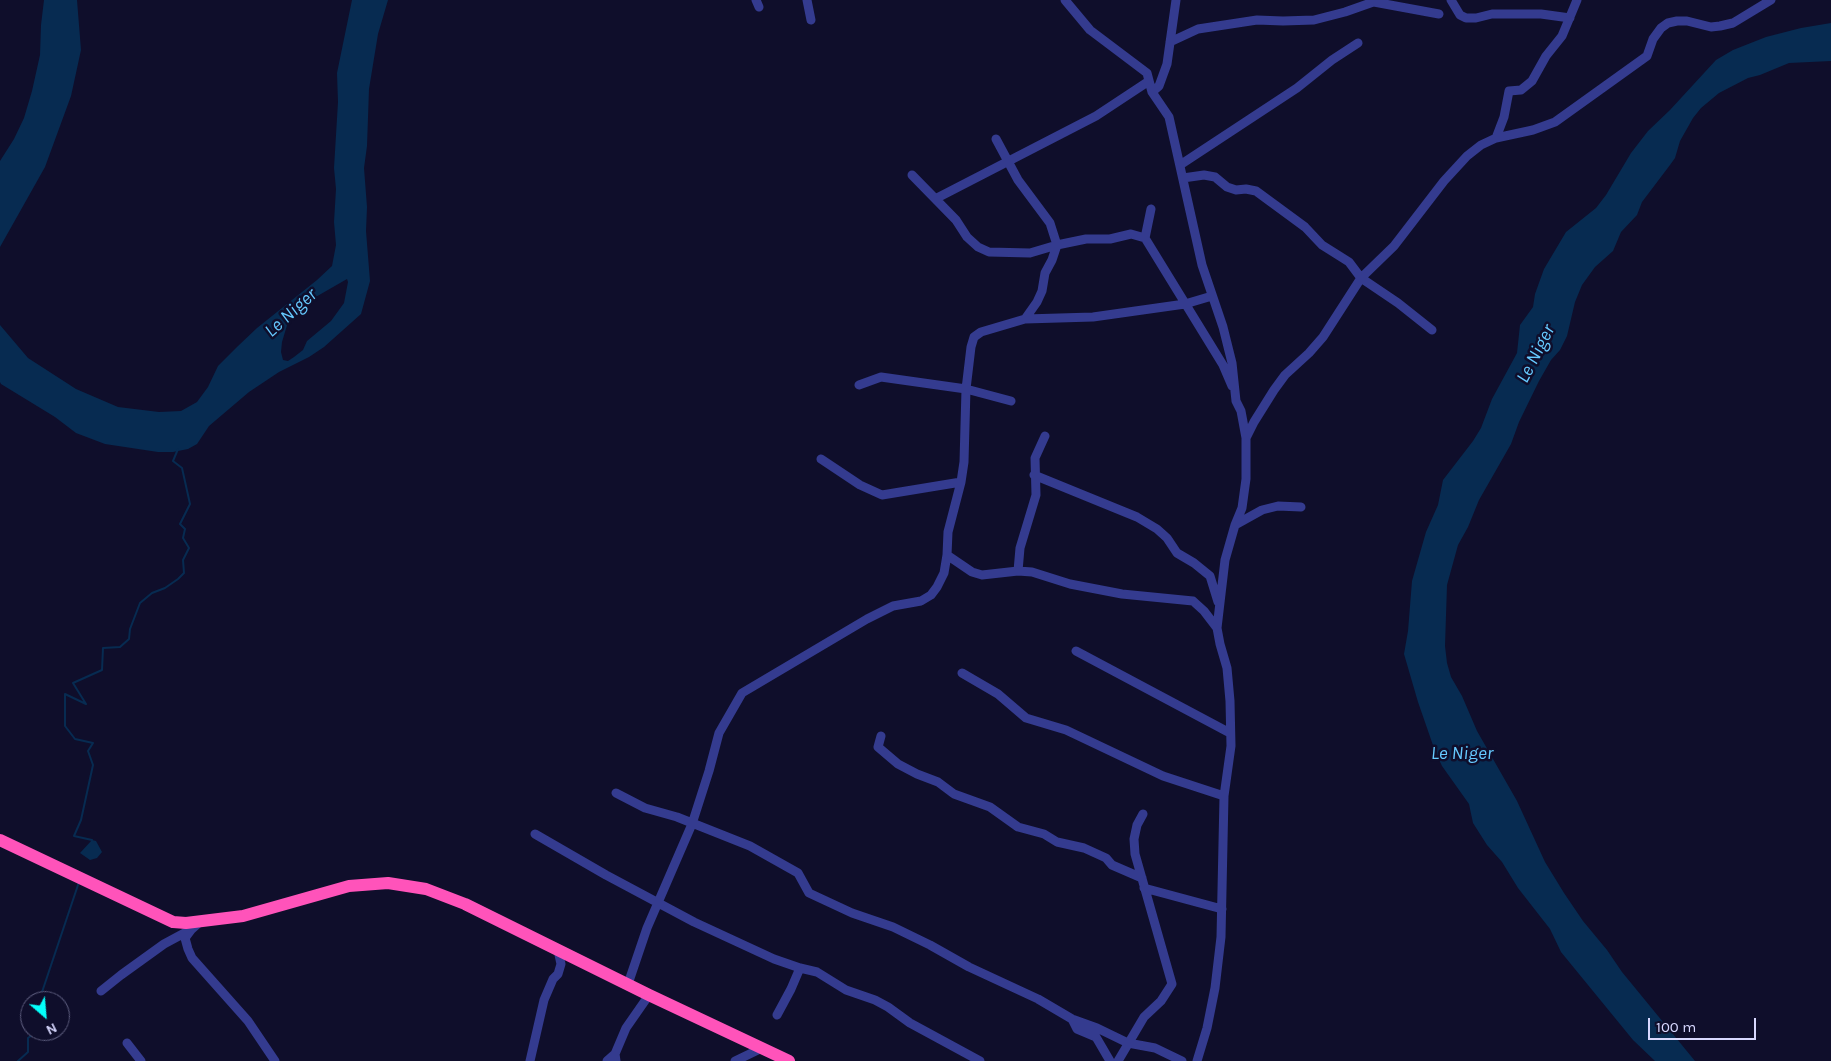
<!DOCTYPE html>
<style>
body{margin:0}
#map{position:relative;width:1831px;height:1061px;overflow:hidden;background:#0f0e2b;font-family:Karla,sans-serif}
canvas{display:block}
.north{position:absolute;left:20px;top:991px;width:50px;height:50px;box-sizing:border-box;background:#0f0e2b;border:1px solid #5f5f80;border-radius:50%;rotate:153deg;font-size:14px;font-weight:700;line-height:20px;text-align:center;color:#d8d8ff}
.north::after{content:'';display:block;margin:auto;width:18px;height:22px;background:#04fffa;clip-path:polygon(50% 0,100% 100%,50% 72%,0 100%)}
.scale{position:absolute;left:1648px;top:1018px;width:108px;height:22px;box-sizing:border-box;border:2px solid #d8d8ff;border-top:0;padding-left:6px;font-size:15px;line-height:18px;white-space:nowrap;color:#d8d8ff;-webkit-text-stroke:4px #0f0e2b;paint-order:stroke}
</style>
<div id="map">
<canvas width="1831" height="1061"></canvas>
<div class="north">N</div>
<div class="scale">100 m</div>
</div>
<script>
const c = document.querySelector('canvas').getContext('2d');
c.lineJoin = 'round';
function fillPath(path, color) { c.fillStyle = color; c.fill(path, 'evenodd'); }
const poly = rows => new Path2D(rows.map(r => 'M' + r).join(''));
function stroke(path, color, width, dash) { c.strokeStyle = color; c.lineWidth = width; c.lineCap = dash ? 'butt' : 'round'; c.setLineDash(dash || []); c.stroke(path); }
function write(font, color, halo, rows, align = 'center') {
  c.font = font + ' Karla,sans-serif'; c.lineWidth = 5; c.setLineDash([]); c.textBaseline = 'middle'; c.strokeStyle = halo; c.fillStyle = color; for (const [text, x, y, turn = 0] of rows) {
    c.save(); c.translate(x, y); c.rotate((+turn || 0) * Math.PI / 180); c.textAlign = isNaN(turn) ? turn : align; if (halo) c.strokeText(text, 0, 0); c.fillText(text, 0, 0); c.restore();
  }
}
const water = poly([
 [44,0,77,0,81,50,71,96,45,167,0,247,0,161,14,139,24,118,32,91,40,55,41,25],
 [352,0,388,0,378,34,369,89,367,146,364,168,367,207,366,231,370,281,361,314,324,347,309,357,279,372,249,392,209,426,197,444,188,449,173,452,158,452,105,444,76,433,55,417,1,384,0,382,0,325,28,358,76,389,118,407,159,412,181,411,197,402,208,387,218,366,238,346,257,328,317,280,332,266,336,245,334,222,336,189,334,168,338,102,337,73],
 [347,279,348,282,344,303,331,321,307,341,303,350,294,357,288,361,283,360,281,352,282,342,288,322,293,313,307,302],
 [1831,23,1831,61,1789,63,1760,75,1748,78,1719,93,1701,108,1693,118,1680,141,1675,158,1670,165,1642,202,1637,215,1621,232,1613,251,1595,267,1582,285,1575,302,1567,336,1560,350,1551,360,1539,381,1519,422,1511,444,1479,500,1468,527,1458,545,1447,585,1445,646,1447,663,1451,677,1462,696,1477,731,1517,801,1545,862,1564,893,1583,921,1607,950,1622,972,1695,1061,1655,1061,1633,1040,1561,952,1550,929,1518,888,1502,862,1487,845,1473,823,1469,804,1442,766,1435,751,1418,702,1404,654,1408,631,1412,581,1426,532,1438,505,1443,480,1473,441,1481,428,1492,399,1517,353,1520,325,1533,307,1535,294,1544,269,1566,232,1596,208,1606,195,1631,153,1648,131,1670,110,1716,60,1733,50,1766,37,1801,28],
 [92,840,96,841,102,852,97,858,90,860,80,853]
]);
const stream = poly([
 [92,840,74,836,81,820,93,765,88,751,93,743,75,739,65,726,65,694,86,704,73,683,102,670,103,648,120,647,129,639,130,629,140,603,152,593,165,588,178,579,184,573,183,560,189,548,183,538,185,529,180,524,190,504,182,468,173,461,178,449],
 [39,1001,79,882],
 [18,1061,28,1052,28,1038,35,1033,34,1031]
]);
const minor = poly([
 [756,0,759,7],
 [807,0,811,20],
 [1065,0,1090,30,1147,73,1152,92,1169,117,1202,265,1223,327,1232,363,1236,401,1241,411,1246,438,1246,479,1242,508,1235,525,1225,560,1217,628,1220,644,1227,668,1230,701,1231,746,1224,796,1221,937,1215,988,1207,1028,1197,1061],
 [1451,0,1460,15,1466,18,1476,18,1492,14,1541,14,1570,18],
 [1374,2,1439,14],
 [1170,42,1198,29,1257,20,1283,21,1314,20,1345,12,1379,0],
 [1152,92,1159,86,1167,64,1176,0],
 [1496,138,1504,117,1509,91,1521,90,1532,81,1546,56,1562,36,1577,0],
 [1180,165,1297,88,1332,60,1358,43],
 [912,175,956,220,967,237,978,247,989,252,1030,253,1057,245,1086,239,1110,239,1131,234,1145,238],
 [1183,178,1204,175,1215,177,1227,187,1236,190,1246,189,1256,191,1305,227,1322,245,1349,262,1361,278,1398,303,1432,330],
 [937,198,1096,116,1149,81],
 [1151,209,1145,238,1223,365,1232,386],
 [1025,319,1093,317,1185,304,1212,296],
 [859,385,881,377,966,389,1011,401],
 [1246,438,1254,422,1274,390,1285,375,1309,353,1323,337,1361,278,1394,246,1444,181,1467,156,1481,145,1496,138,1533,130,1555,122,1647,56,1653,39,1661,28,1668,23,1677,21,1687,21,1711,27,1720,26,1733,23,1771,0],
 [821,459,860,485,882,495,961,482],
 [1034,475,1137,517,1157,529,1167,538,1177,553,1194,563,1210,576,1218,602],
 [1235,525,1262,510,1278,506,1301,507],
 [947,555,972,572,982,575,1018,571,1032,572,1070,584,1122,594,1193,601,1204,611,1217,628],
 [1018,571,1020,548,1036,495,1035,458,1045,436],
 [1076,651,1230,733],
 [962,673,998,694,1026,718,1066,730,1163,776,1224,796],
 [881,736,878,747,898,764,917,774,938,782,954,794,990,807,1018,827,1044,834,1057,842,1084,848,1106,858,1112,865,1142,878],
 [616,793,645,808,677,817,750,846,798,873,809,893,852,913,893,927,930,945,969,967,1038,999,1072,1019,1097,1028,1128,1043,1155,1048,1182,1061],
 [535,834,606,875,694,922,774,959,800,968,817,972,846,990,875,1000,888,1007,910,1023,980,1061],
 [1144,888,1222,909],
 [200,922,191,930,185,938,188,949,192,958,248,1021,275,1061],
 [628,984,647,928,692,824,709,771,719,733,742,693,867,619,893,606,921,601,931,595,937,587,944,573,947,555,948,532,961,482,964,462,966,389,971,347,974,337,981,332,1025,319,1037,302,1042,291,1045,273,1052,260,1057,245,1050,223,1018,180,996,139],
 [101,991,121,975,164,944,190,930],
 [777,1015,791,989,800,968],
 [1072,1019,1077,1029,1096,1037,1110,1061],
 [127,1043,141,1061],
 [530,1061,544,1000,553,979,558,974,561,964,558,950],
 [607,1061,615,1054],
 [616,1061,615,1054,626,1028,649,995],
 [735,1061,762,1048],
 [1118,1061,1144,1017,1161,1001,1172,984,1135,854,1134,839,1137,825,1143,814]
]);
const highway = poly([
 [0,840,173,922,186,923,243,916,349,886,388,883,426,889,465,904,649,995,789,1061]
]);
const waterNames = [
 ["Le Niger",291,313,-42],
 ["Le Niger",1536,354,-63],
 ["Le Niger",1462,754]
];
fillPath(water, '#072b51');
stroke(stream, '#072b51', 2);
stroke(minor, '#343b8f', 9);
stroke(highway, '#ff53ba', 12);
write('italic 19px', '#66caff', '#0f0e2b', waterNames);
</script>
